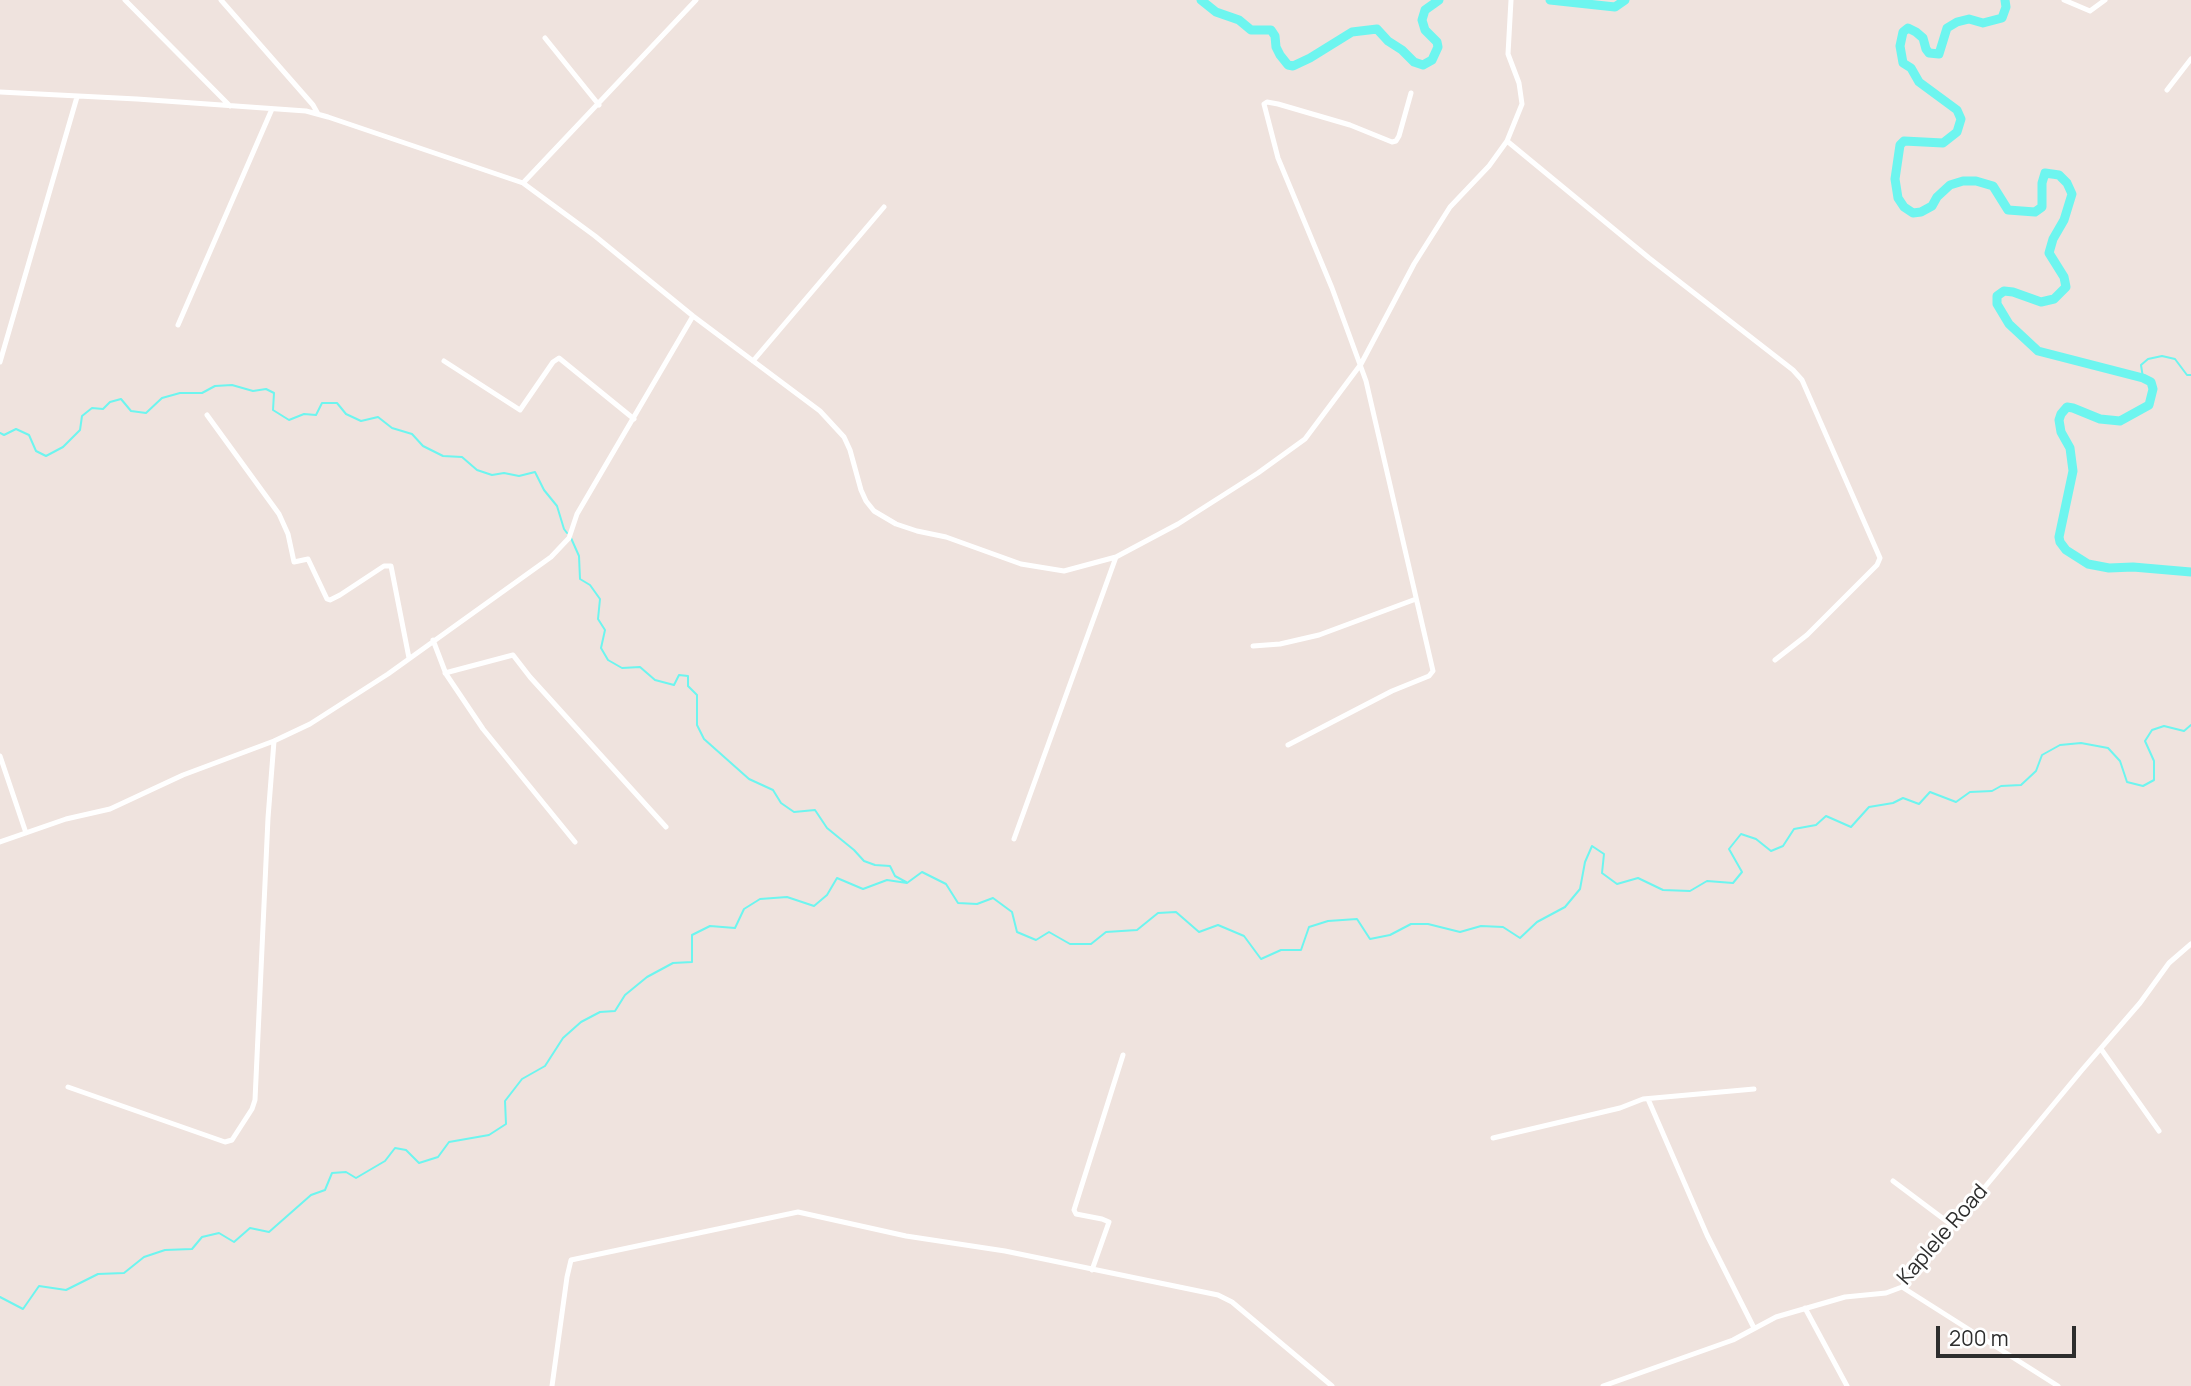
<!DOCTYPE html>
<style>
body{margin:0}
#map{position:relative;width:2191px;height:1386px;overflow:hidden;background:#efe3de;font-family:Manrope,sans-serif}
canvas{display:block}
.scale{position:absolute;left:1936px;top:1326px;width:140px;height:32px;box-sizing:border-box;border:4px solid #2d2d2d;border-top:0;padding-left:9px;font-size:21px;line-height:24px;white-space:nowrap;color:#2d2d2d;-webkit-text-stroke:5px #fff;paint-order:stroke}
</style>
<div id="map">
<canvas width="2191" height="1386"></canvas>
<div class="scale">200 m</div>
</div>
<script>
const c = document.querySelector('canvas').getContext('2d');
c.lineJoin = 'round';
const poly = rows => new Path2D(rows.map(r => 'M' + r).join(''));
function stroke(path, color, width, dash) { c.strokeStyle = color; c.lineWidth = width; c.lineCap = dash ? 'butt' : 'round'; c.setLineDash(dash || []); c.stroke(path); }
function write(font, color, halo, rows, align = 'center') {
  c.font = font + ' Manrope,sans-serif'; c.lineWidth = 6; c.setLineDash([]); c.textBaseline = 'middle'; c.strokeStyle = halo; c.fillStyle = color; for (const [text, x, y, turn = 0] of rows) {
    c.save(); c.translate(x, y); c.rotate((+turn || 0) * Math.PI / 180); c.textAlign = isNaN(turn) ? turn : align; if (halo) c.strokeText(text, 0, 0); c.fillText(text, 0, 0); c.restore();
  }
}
const stream = poly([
 [2143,378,2141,365,2148,359,2162,356,2175,359,2187,375,2191,375],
 [0,433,4,435,16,429,29,435,36,451,46,456,63,447,80,430,82,416,92,408,103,409,110,402,121,399,131,411,146,413,162,398,180,393,202,393,215,386,232,385,253,391,266,389,274,393,273,410,289,420,304,414,316,415,322,403,337,403,346,414,361,421,378,417,392,428,412,434,423,446,443,456,462,457,477,470,492,475,504,473,519,476,535,472,544,490,557,506,564,529,567,533],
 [571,538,579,556,580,579,590,585,600,599,598,619,605,630,601,648,608,660,622,668,640,667,655,680,674,685,679,675,688,676,688,686,697,695,697,725,704,739,749,779,773,790,781,803,794,812,815,810,827,828,854,850,864,861,875,865,890,866,895,876,906,882],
 [0,1297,23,1309,39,1286,66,1290,98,1274,124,1273,144,1257,165,1250,192,1249,202,1237,219,1233,234,1242,250,1228,269,1232,311,1195,325,1190,332,1173,346,1172,356,1178,385,1161,395,1148,406,1150,419,1163,438,1157,449,1142,489,1135,506,1124,505,1101,522,1079,545,1066,563,1038,581,1022,600,1012,615,1011,625,995,647,977,673,963,692,962,692,935,710,926,735,928,744,909,760,899,787,897,814,906,827,895,837,878,863,889,887,880,907,883,922,872,946,884,958,903,977,904,993,898,1012,912,1017,932,1036,940,1049,932,1070,944,1091,944,1106,932,1137,930,1158,913,1176,912,1199,932,1218,925,1244,936,1261,959,1281,950,1301,950,1309,927,1328,921,1357,919,1370,939,1390,935,1411,924,1428,924,1460,932,1481,926,1503,927,1520,938,1537,922,1565,907,1580,889,1585,862,1592,846,1604,854,1602,873,1617,884,1638,878,1663,890,1690,891,1707,881,1733,883,1742,872,1729,849,1741,834,1756,839,1771,851,1783,846,1794,829,1816,825,1826,816,1851,827,1869,807,1893,803,1903,798,1919,804,1930,792,1956,802,1970,792,1992,791,2001,786,2021,785,2036,771,2042,755,2060,745,2081,743,2108,748,2120,761,2127,782,2143,786,2154,780,2154,761,2145,741,2152,730,2164,726,2184,731,2191,725]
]);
const river = poly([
 [1201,0,1216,12,1239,20,1251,30,1271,30,1275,36,1276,47,1280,55,1288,65,1293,66,1310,58,1352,32,1377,29,1388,41,1402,50,1414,62,1423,65,1432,60,1438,47,1437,42,1425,30,1422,20,1425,10,1439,0],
 [1550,0,1615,7,1625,0],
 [2005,0,2006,7,2002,18,1983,23,1969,19,1957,22,1947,28,1939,54,1929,53,1926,49,1923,38,1916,32,1908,28,1903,32,1900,46,1903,63,1911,68,1919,82,1957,110,1961,119,1957,132,1943,143,1904,141,1900,145,1895,179,1898,198,1904,207,1913,213,1921,212,1932,206,1937,197,1950,185,1963,181,1976,181,1993,186,2008,210,2035,212,2042,207,2042,183,2045,173,2059,175,2067,183,2072,194,2064,220,2053,239,2049,253,2064,277,2066,287,2054,299,2041,302,2013,292,2004,291,1997,296,1997,304,2009,324,2038,351,2143,378,2151,382,2153,389,2149,405,2120,421,2100,419,2073,408,2067,407,2061,414,2059,420,2061,432,2070,448,2073,471,2059,537,2060,542,2066,550,2088,564,2109,568,2133,567,2191,572]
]);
const minor = poly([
 [125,0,230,106],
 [221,0,313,105,318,114],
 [2064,0,2090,11,2105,0],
 [545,38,599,105],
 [2167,90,2191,59],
 [0,92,137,99,306,111,328,117,523,183,595,236,693,316,820,411,844,437,850,450,861,490,866,501,874,511,896,524,917,531,946,537,1021,564,1064,571,1116,557,1178,524,1258,473,1305,439,1361,364,1414,264,1450,207,1489,166,1507,141,1522,104,1519,83,1508,54,1511,0],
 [1507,141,1649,258,1793,370,1802,380,1880,558,1877,565,1807,635,1775,660],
 [523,183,696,0],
 [178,325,272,109],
 [444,361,520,410,553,362,559,358,634,419],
 [753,361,884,207],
 [0,362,77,97],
 [207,415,279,514,288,534,294,562,308,559,327,599,330,600,340,595,384,566,391,566,409,658],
 [433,640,446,674,483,729,575,842],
 [1253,646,1280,644,1319,635,1416,599],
 [445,673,513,655,530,677,666,827],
 [1288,745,1392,691,1429,676,1433,671,1366,381,1332,288,1278,158,1264,104,1267,102,1278,104,1350,125,1392,142,1396,141,1399,136,1411,93],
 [0,756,26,833],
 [1014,839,1116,557],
 [0,842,66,819,110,809,183,775,274,741,310,724,388,674,551,557,569,538,577,514,693,316],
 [2101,1049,2159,1131],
 [68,1087,225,1142,232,1140,252,1109,255,1100,268,818,274,741],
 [1648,1099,1707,1235,1754,1328],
 [1493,1138,1620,1108,1643,1099,1754,1089],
 [1893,1181,1953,1226],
 [1092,1270,1109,1222,1102,1219,1076,1214,1074,1210,1123,1055],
 [1902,1287,2058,1386],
 [1805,1308,1847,1386],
 [552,1386,567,1277,571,1260,798,1212,906,1236,1005,1251,1218,1295,1232,1302,1332,1386],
 [1603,1386,1733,1340,1776,1317,1845,1297,1886,1293,1902,1287,2082,1070,2140,1003,2169,963,2191,944]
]);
const streetNames = [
 ["Kaplele Road",1943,1235,-49]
];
stroke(stream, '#6df5ef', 2);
stroke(river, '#6df5ef', 9);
stroke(minor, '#fff', 5);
write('21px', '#2d2d2d', '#fff', streetNames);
</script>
